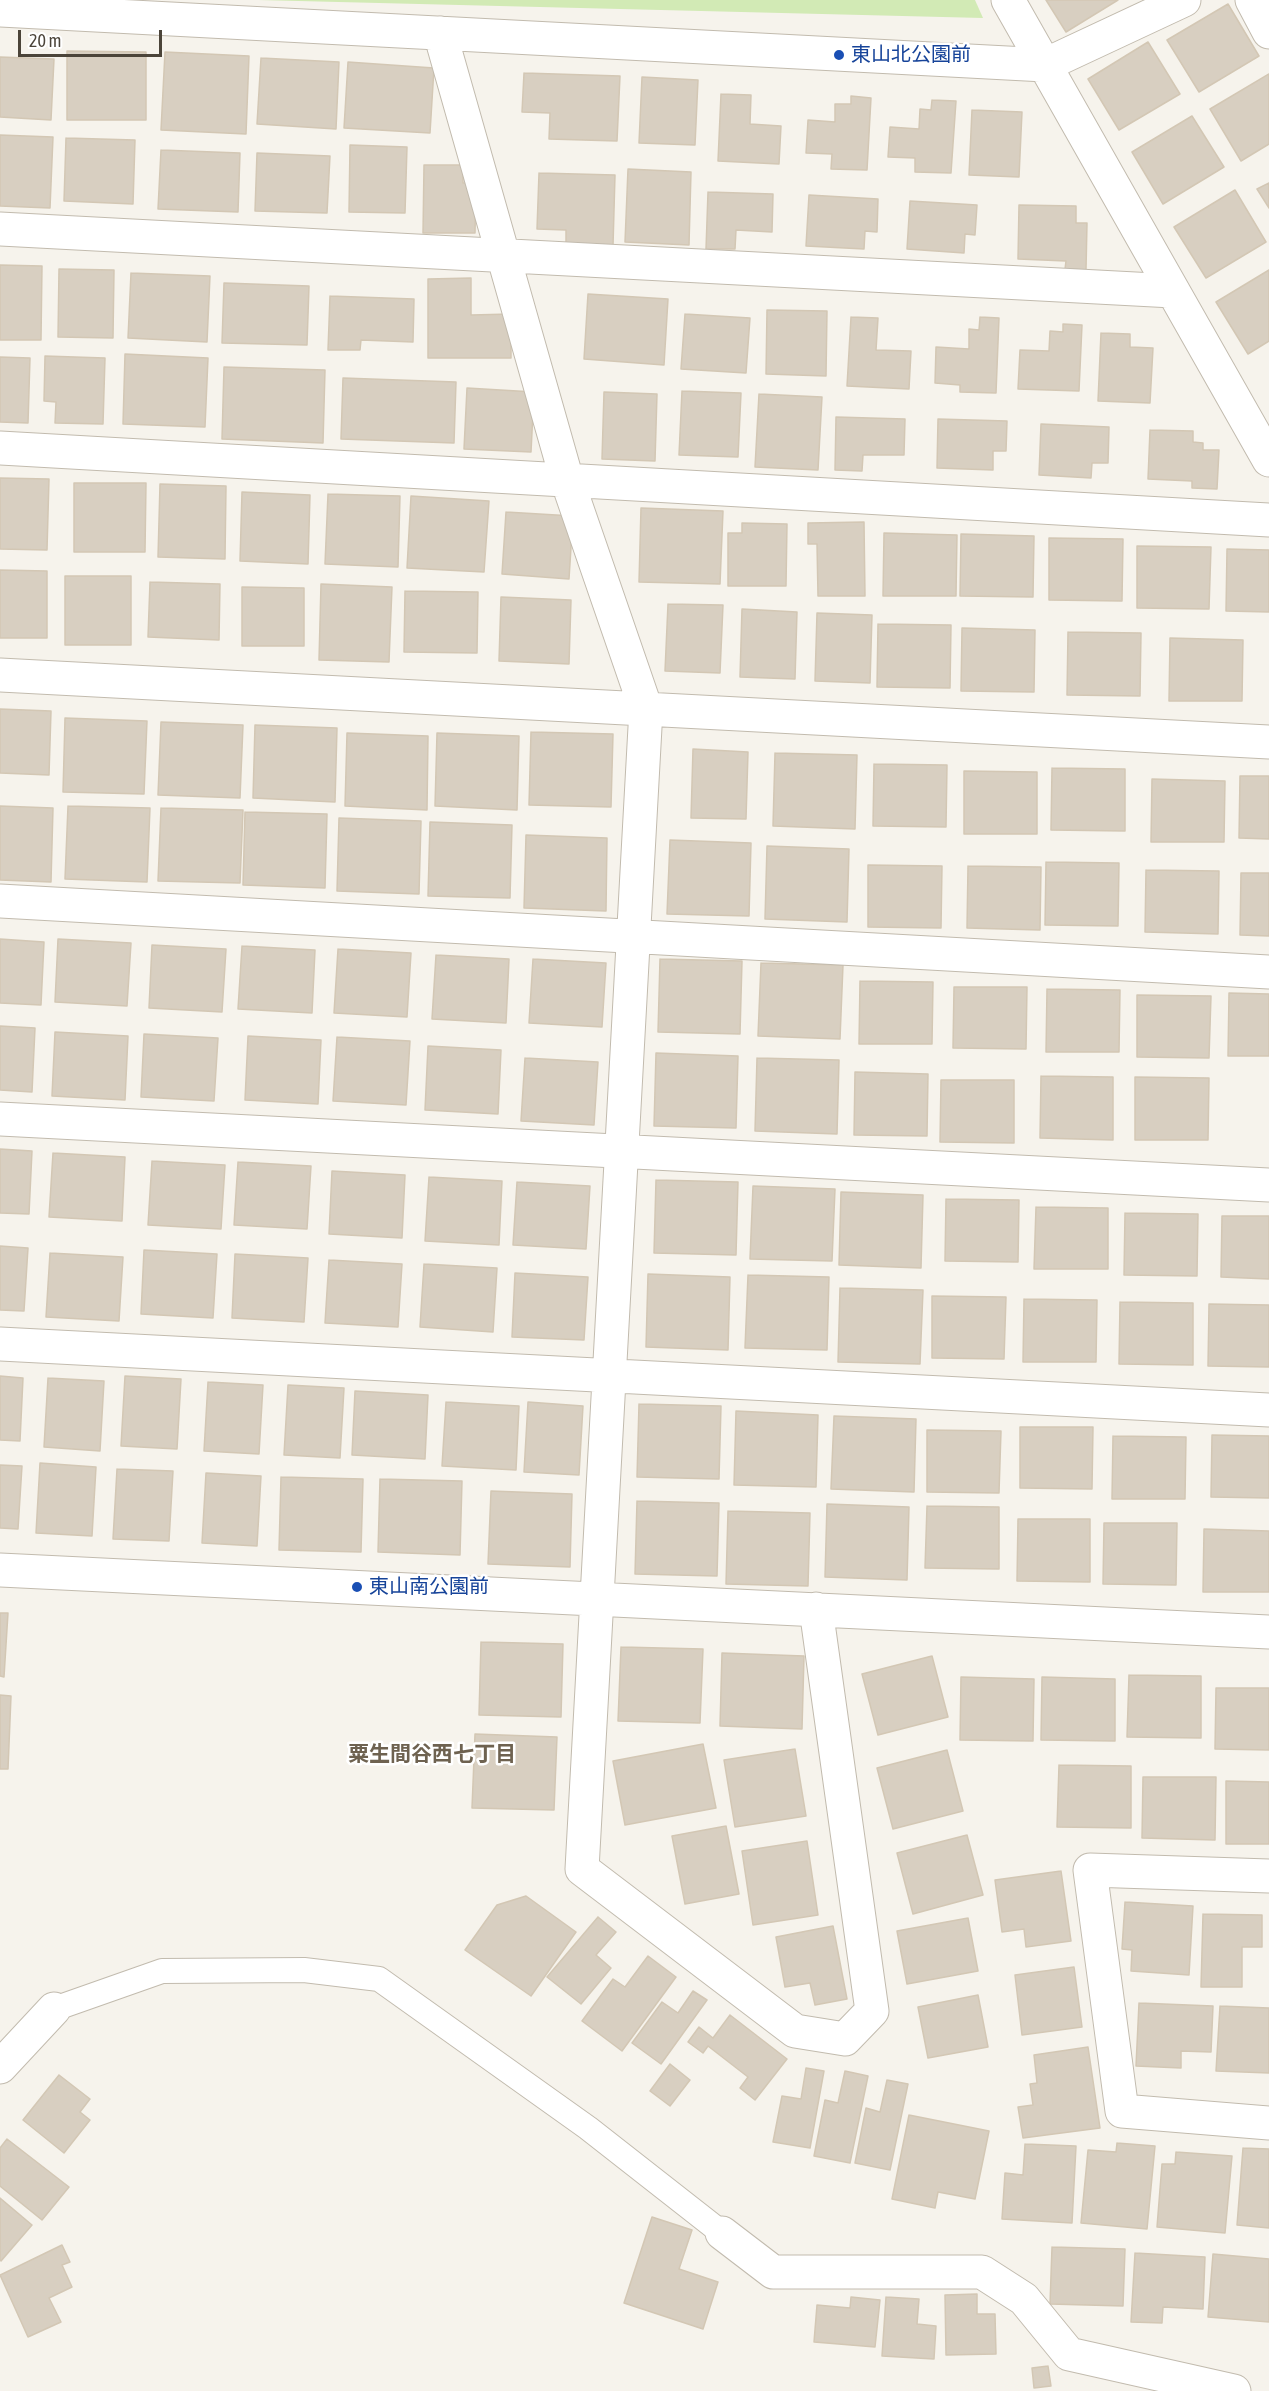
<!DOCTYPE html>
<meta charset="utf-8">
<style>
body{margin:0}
#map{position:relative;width:1269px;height:2391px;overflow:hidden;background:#f6f3ec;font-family:"Asap Condensed",sans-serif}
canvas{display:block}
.scale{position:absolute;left:18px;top:30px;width:144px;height:27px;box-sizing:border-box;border:3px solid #4b4439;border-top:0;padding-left:8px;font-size:18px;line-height:21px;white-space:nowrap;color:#4b4439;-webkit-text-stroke:4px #fff;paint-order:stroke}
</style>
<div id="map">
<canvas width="1269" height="2391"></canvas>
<div class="scale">20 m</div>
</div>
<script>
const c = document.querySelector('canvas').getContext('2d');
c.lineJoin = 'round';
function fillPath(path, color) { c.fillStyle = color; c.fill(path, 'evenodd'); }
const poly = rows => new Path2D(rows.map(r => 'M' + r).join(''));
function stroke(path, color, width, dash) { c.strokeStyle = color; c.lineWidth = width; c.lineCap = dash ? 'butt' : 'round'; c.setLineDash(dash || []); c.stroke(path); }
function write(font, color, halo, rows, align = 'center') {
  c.font = font + ' "Asap Condensed","Noto Sans JP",sans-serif'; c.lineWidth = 5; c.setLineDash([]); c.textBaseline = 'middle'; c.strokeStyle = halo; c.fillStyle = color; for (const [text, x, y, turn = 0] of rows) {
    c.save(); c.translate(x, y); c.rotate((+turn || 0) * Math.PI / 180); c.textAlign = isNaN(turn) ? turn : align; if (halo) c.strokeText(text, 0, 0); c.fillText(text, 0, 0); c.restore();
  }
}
const green = poly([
 [258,0,975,0,983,18]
]);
const building = poly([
 [1046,0,1118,0,1066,32,1046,0],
 [1228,4,1259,56,1199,92,1167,40,1228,4],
 [1148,42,1180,94,1119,130,1088,79,1148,42],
 [67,51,146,52,146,120,67,120,67,51],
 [165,52,249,56,246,134,161,130,165,52],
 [0,57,54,59,51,120,0,117,0,57],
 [261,58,339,62,336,129,257,124,261,58],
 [348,62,434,68,430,133,344,128,348,62],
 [524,73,620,76,617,141,549,139,550,113,522,112,524,73],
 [1269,74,1269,144,1241,161,1210,109,1269,74],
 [642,77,698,80,695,145,639,143,642,77],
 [721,94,751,95,750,124,781,126,779,164,718,161,721,94],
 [851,96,871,98,867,170,831,169,832,154,806,153,808,120,835,122,835,104,851,104,851,96],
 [932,100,956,101,951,173,915,172,915,158,888,157,890,127,919,129,920,109,931,110,932,100],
 [972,110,1022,112,1019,177,969,175,972,110],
 [1192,116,1224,167,1163,204,1132,152,1192,116],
 [0,135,53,137,50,208,0,206,0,135],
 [66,138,135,140,133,204,64,201,66,138],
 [350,145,407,147,405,213,349,212,350,145],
 [161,150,240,153,238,212,158,209,161,150],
 [257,153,330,156,327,213,255,211,257,153],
 [424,165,463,165,463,183,476,183,475,233,423,233,424,165],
 [628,169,691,172,689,245,625,242,628,169],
 [539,173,615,175,613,246,566,245,566,230,537,229,539,173],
 [1269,183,1269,208,1257,189,1269,183],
 [1235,190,1266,242,1206,278,1174,227,1235,190],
 [708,192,773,194,772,232,736,230,735,249,706,249,708,192],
 [809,195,878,199,877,232,865,231,864,249,806,246,809,195],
 [910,201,977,205,975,235,965,234,964,253,907,249,910,201],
 [1019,205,1076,206,1076,223,1087,223,1086,270,1065,269,1066,261,1018,259,1019,205],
 [0,265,42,266,41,340,0,340,0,265],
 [59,269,114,270,113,338,58,337,59,269],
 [1269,270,1269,341,1248,354,1216,302,1269,270],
 [131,273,210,276,207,342,128,338,131,273],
 [471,278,471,315,511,314,511,358,428,358,428,279,471,278],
 [224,283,309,286,307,345,222,343,224,283],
 [588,294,668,299,664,365,584,359,588,294],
 [330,296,414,299,413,342,361,340,360,350,328,350,330,296],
 [767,310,827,311,826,376,766,374,767,310],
 [685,314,750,318,746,373,681,369,685,314],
 [851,317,878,318,876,350,911,351,909,389,847,386,851,317],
 [980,317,999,318,996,393,960,392,960,385,935,383,936,347,969,349,969,329,979,330,980,317],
 [1063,324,1082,325,1079,391,1018,389,1020,350,1049,351,1050,331,1063,332,1063,324],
 [1101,333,1130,334,1130,347,1153,348,1150,403,1098,401,1101,333],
 [125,354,208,358,205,427,123,424,125,354],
 [45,356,105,358,103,424,55,423,56,402,44,401,45,356],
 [0,357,30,358,28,423,0,422,0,357],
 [224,367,325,370,323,443,222,439,224,367],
 [343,378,456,382,454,443,341,439,343,378],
 [467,388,534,392,531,452,464,449,467,388],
 [682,391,741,393,738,457,679,455,682,391],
 [604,392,657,394,655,461,602,459,604,392],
 [759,394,822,397,818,470,755,467,759,394],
 [836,417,905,419,904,455,863,455,862,471,835,470,836,417],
 [938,419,1007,421,1006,451,993,451,993,470,937,468,938,419],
 [1041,424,1109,427,1108,463,1092,463,1091,478,1039,475,1041,424],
 [1150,430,1193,431,1193,442,1203,443,1203,450,1219,450,1217,489,1192,488,1192,481,1148,479,1150,430],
 [0,478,49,479,47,550,0,549,0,478],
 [74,483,146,483,145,552,74,552,74,483],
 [160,484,226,486,225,559,158,557,160,484],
 [242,492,310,495,308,564,240,561,242,492],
 [328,494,400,496,398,567,325,564,328,494],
 [411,496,489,501,484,572,407,568,411,496],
 [641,508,723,511,720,584,639,582,641,508],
 [506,512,573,516,569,579,502,574,506,512],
 [864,522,865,596,818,596,817,544,808,544,808,523,864,522],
 [742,523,787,524,786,586,728,586,728,533,742,533,742,523],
 [884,533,957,535,956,596,883,596,884,533],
 [961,534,1034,536,1033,597,960,596,961,534],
 [1049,538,1123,539,1122,601,1049,600,1049,538],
 [1137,546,1211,547,1209,609,1137,608,1137,546],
 [1227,549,1269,550,1269,612,1226,611,1227,549],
 [0,570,47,571,47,638,0,638,0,570],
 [65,576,131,576,131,645,65,645,65,576],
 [150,582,220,584,219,640,148,637,150,582],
 [321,584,392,587,389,662,319,660,321,584],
 [242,587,304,588,304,646,242,646,242,587],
 [405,591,478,592,477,653,404,652,405,591],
 [501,597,571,600,569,664,499,661,501,597],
 [668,604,723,605,720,673,665,671,668,604],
 [742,609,797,612,795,679,740,677,742,609],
 [817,613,872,615,870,683,815,681,817,613],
 [878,624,951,625,950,688,877,687,878,624],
 [962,628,1035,630,1034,692,961,691,962,628],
 [1068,632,1141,633,1140,696,1067,695,1068,632],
 [1170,638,1243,640,1242,701,1169,701,1170,638],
 [0,709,51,711,49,775,0,773,0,709],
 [65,718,147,721,144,794,63,792,65,718],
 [161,722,243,725,240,798,158,795,161,722],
 [255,725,337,728,335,802,253,798,255,725],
 [531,732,613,734,611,807,529,805,531,732],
 [347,733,428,736,427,810,345,806,347,733],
 [437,733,519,736,517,810,435,806,437,733],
 [693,749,748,752,746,819,691,818,693,749],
 [775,753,857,755,855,829,773,826,775,753],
 [874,764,947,765,946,827,873,826,874,764],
 [1052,768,1125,769,1125,831,1051,830,1052,768],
 [964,771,1037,772,1037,834,964,834,964,771],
 [1240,776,1269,776,1269,839,1239,838,1240,776],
 [1152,779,1225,781,1224,842,1151,842,1152,779],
 [0,806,53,808,51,882,0,880,0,806],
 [68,806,150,808,147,882,65,879,68,806],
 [161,808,243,810,240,883,158,881,161,808],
 [245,812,327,814,325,888,243,885,245,812],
 [339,818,421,821,419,894,337,891,339,818],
 [430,822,512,825,510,898,428,896,430,822],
 [526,835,607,838,606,911,524,908,526,835],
 [670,840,751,843,749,916,667,914,670,840],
 [767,846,849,849,847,922,765,919,767,846],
 [1046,862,1119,863,1118,926,1045,925,1046,862],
 [868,865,942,866,941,928,868,927,868,865],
 [968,866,1041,867,1040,930,967,928,968,866],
 [1146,870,1219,871,1218,934,1145,932,1146,870],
 [1241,873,1269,873,1269,936,1240,935,1241,873],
 [0,939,44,942,41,1005,0,1003,0,939],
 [58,939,131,943,127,1006,55,1002,58,939],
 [152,945,226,949,222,1012,149,1008,152,945],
 [242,946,315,950,312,1013,238,1009,242,946],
 [338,949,411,953,407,1017,334,1013,338,949],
 [436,955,509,959,506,1023,432,1019,436,955],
 [533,959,606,963,602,1027,529,1023,533,959],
 [660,959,742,961,740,1034,658,1032,660,959],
 [761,963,843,965,840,1039,758,1036,761,963],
 [860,981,933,982,932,1044,859,1044,860,981],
 [954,987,1027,987,1026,1049,953,1048,954,987],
 [1047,989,1120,990,1119,1052,1046,1052,1047,989],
 [1229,993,1269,994,1269,1056,1228,1056,1229,993],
 [1137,995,1211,996,1209,1058,1137,1057,1137,995],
 [0,1026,35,1028,32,1092,0,1090,0,1026],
 [55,1032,128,1036,125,1100,52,1096,55,1032],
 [144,1034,218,1038,214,1101,141,1097,144,1034],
 [248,1036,321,1040,318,1104,245,1100,248,1036],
 [337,1037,410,1041,406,1105,333,1101,337,1037],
 [428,1046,501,1050,498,1114,425,1110,428,1046],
 [656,1053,738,1056,736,1128,654,1126,656,1053],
 [525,1058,598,1062,594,1125,521,1121,525,1058],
 [757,1058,839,1060,837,1134,755,1131,757,1058],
 [855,1072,928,1074,927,1136,854,1135,855,1072],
 [1041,1076,1113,1077,1113,1140,1040,1138,1041,1076],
 [1135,1077,1209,1078,1208,1140,1135,1140,1135,1077],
 [941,1080,1014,1080,1014,1143,940,1142,941,1080],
 [0,1149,32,1151,29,1214,0,1213,0,1149],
 [53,1153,125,1157,122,1221,49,1217,53,1153],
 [152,1161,225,1165,221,1229,148,1225,152,1161],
 [238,1162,311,1166,307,1229,234,1225,238,1162],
 [332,1171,405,1175,402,1238,329,1234,332,1171],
 [429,1177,502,1181,499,1245,425,1241,429,1177],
 [656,1180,738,1182,736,1255,654,1253,656,1180],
 [517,1182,590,1186,586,1249,513,1245,517,1182],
 [753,1186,835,1189,832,1261,750,1259,753,1186],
 [841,1192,923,1195,921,1268,839,1265,841,1192],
 [946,1199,1019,1200,1018,1262,945,1261,946,1199],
 [1036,1207,1108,1208,1108,1269,1034,1269,1036,1207],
 [1125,1213,1198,1214,1197,1276,1124,1275,1125,1213],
 [1222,1216,1269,1216,1269,1279,1221,1277,1222,1216],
 [0,1246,28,1248,24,1311,0,1310,0,1246],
 [144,1250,217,1254,213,1318,141,1314,144,1250],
 [50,1253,123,1257,119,1321,46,1317,50,1253],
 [235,1254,308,1258,304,1322,232,1318,235,1254],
 [329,1260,402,1264,398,1327,325,1323,329,1260],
 [424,1264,497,1268,493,1332,420,1327,424,1264],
 [515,1273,588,1277,584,1340,512,1337,515,1273],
 [648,1274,730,1277,728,1350,646,1347,648,1274],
 [748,1275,829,1277,827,1350,745,1348,748,1275],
 [840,1288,923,1290,920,1364,838,1362,840,1288],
 [932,1296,1006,1297,1004,1359,932,1358,932,1296],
 [1024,1299,1097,1300,1096,1362,1023,1362,1024,1299],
 [1120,1302,1193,1303,1193,1365,1119,1364,1120,1302],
 [1209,1304,1269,1305,1269,1367,1208,1366,1209,1304],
 [0,1376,23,1378,20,1441,0,1440,0,1376],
 [125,1376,181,1379,177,1449,121,1446,125,1376],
 [48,1378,104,1381,100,1451,44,1447,48,1378],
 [208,1382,263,1385,259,1454,204,1451,208,1382],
 [288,1385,344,1388,340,1458,284,1455,288,1385],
 [355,1391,428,1395,425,1459,352,1455,355,1391],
 [446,1402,519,1406,516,1470,442,1466,446,1402],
 [528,1402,583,1406,579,1475,524,1472,528,1402],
 [639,1404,721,1406,719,1479,637,1477,639,1404],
 [736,1411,818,1415,816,1487,734,1485,736,1411],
 [834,1416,916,1419,914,1492,831,1489,834,1416],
 [1020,1427,1093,1427,1092,1489,1020,1488,1020,1427],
 [927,1430,1001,1431,999,1493,927,1492,927,1430],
 [1212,1435,1269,1436,1269,1498,1211,1497,1212,1435],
 [1113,1436,1186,1437,1185,1499,1112,1499,1113,1436],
 [40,1463,96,1467,92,1536,36,1533,40,1463],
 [0,1465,22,1466,18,1529,0,1528,0,1465],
 [117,1469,173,1471,169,1541,113,1539,117,1469],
 [206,1473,261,1476,257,1546,202,1543,206,1473],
 [281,1477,363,1479,361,1552,279,1550,281,1477],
 [380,1479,462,1481,460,1555,378,1552,380,1479],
 [491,1491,572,1494,570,1567,488,1564,491,1491],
 [637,1501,719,1503,717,1576,635,1574,637,1501],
 [827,1504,909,1507,907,1580,825,1577,827,1504],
 [927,1506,999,1507,999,1569,925,1568,927,1506],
 [728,1511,810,1513,808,1586,726,1584,728,1511],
 [1018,1519,1090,1519,1090,1582,1017,1581,1018,1519],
 [1104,1523,1177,1523,1176,1585,1103,1584,1104,1523],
 [1204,1529,1269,1531,1269,1592,1203,1592,1204,1529],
 [0,1613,8,1613,4,1677,0,1676,0,1613],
 [481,1642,563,1644,561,1717,479,1715,481,1642],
 [621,1647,703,1649,700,1723,618,1721,621,1647],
 [722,1653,804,1656,802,1729,720,1726,722,1653],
 [932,1656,948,1717,878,1735,862,1674,932,1656],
 [1129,1675,1201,1676,1201,1738,1127,1737,1129,1675],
 [961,1677,1034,1679,1033,1741,960,1740,961,1677],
 [1042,1677,1115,1679,1115,1741,1041,1740,1042,1677],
 [1216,1688,1269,1688,1269,1750,1215,1749,1216,1688],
 [0,1695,11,1696,8,1769,0,1769,0,1695],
 [475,1734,557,1737,554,1810,472,1808,475,1734],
 [703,1744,716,1808,625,1825,613,1761,703,1744],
 [795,1749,806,1816,735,1827,724,1760,795,1749],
 [947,1750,963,1811,893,1829,877,1768,947,1750],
 [1059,1765,1131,1766,1131,1828,1057,1827,1059,1765],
 [1143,1777,1216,1777,1215,1840,1142,1838,1143,1777],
 [1226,1781,1269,1782,1269,1844,1226,1844,1226,1781],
 [726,1826,739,1894,685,1904,672,1836,726,1826],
 [967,1835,983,1895,913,1914,897,1853,967,1835],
 [807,1841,818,1915,753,1925,742,1851,807,1841],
 [1061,1871,1071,1941,1026,1947,1024,1929,1002,1932,995,1880,1061,1871],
 [526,1896,576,1932,531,1996,465,1950,497,1905,526,1896],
 [1125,1902,1193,1906,1189,1975,1131,1971,1132,1950,1122,1949,1125,1902],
 [1203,1914,1262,1915,1262,1947,1242,1947,1242,1987,1201,1987,1203,1914],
 [598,1917,616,1932,596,1955,611,1968,581,2004,547,1977,598,1917],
 [968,1918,978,1971,907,1984,897,1931,968,1918],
 [833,1926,847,1999,815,2005,810,1983,785,1987,776,1937,833,1926],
 [648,1956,676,1977,622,2051,582,2021,613,1979,625,1987,648,1956],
 [1074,1967,1082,2027,1022,2035,1015,1975,1074,1967],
 [693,1991,707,2000,661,2064,632,2043,662,2002,678,2013,693,1991],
 [978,1995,988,2047,928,2058,918,2007,978,1995],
 [1139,2003,1213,2006,1211,2052,1181,2051,1181,2068,1136,2066,1139,2003],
 [1220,2006,1269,2008,1269,2073,1216,2071,1220,2006],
 [730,2015,787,2059,755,2100,740,2088,748,2077,708,2046,703,2053,688,2042,699,2027,713,2038,730,2015],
 [1088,2047,1100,2128,1023,2138,1018,2107,1033,2105,1030,2084,1037,2083,1034,2055,1088,2047],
 [670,2064,690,2080,670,2106,650,2091,670,2064],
 [806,2068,824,2071,810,2148,773,2142,782,2096,801,2099,806,2068],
 [845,2071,868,2076,850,2163,814,2156,825,2100,838,2103,845,2071],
 [59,2075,90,2099,80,2112,90,2120,64,2153,23,2120,59,2075],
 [887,2080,908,2084,890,2170,855,2163,866,2108,880,2112,887,2080],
 [909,2115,989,2131,975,2199,938,2192,935,2208,892,2199,909,2115],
 [7,2139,69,2187,42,2220,0,2186,0,2148,7,2139],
 [1117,2143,1155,2146,1147,2229,1081,2223,1088,2150,1116,2152,1117,2143],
 [1025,2144,1076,2146,1072,2223,1002,2219,1005,2173,1023,2175,1025,2144],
 [1243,2148,1269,2149,1269,2228,1237,2225,1243,2148],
 [1176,2152,1232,2156,1225,2233,1157,2227,1162,2164,1175,2164,1176,2152],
 [0,2198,32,2225,1,2261,0,2260,0,2198],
 [652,2217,692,2230,679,2269,718,2282,703,2329,624,2303,652,2217],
 [62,2245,70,2262,62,2265,72,2287,49,2298,61,2322,28,2337,0,2275,62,2245],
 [1052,2247,1125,2249,1123,2306,1050,2304,1052,2247],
 [1135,2253,1205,2257,1203,2309,1163,2307,1162,2323,1131,2322,1135,2253],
 [1213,2254,1269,2259,1269,2322,1208,2317,1213,2254],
 [977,2294,977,2314,995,2314,996,2354,946,2355,945,2295,977,2294],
 [851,2297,880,2300,875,2347,814,2342,817,2305,850,2308,851,2297],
 [886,2297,919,2299,917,2324,936,2326,934,2359,882,2356,886,2297],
 [1048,2366,1051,2386,1034,2388,1032,2368,1048,2366]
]);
const service = poly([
 [54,2009,162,1971,304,1970,379,1979,588,2128,722,2233]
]);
const minor = poly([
 [1008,0,1269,460],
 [1252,0,1269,32],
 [0,10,1045,65,1184,0],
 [440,33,567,480,646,709,582,1869,795,2031,845,2039,872,2011,816,1609],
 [0,229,1173,291],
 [0,448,1269,520],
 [0,675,1269,742],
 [0,901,1269,972],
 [0,1119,1269,1185],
 [0,1344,1269,1410],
 [0,1570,1269,1632],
 [1269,1876,1090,1870,1122,2111,1269,2123],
 [0,2067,54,2009],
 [722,2233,773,2272,982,2272,1024,2299,1069,2354,1234,2391]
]);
const markers = [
 [839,55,6,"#1a4fb4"],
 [357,1587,6,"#1a4fb4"]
];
const transitNames = [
 ["東山北公園前",851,55],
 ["東山南公園前",369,1587]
];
const neighbourhoodNames = [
 ["粟生間谷西七丁目",432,1754]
];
fillPath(green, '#d2eab5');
fillPath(building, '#d8cfc1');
stroke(building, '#d3c7b4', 1.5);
stroke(service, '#c2bbae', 26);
stroke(minor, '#c2bbae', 35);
stroke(service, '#fff', 24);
stroke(minor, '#fff', 33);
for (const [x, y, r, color] of markers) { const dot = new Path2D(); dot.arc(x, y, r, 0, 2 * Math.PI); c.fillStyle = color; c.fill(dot); stroke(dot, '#fff', 2); }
write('20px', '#164399', '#fff', transitNames, 'left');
write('bold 21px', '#6e6250', '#fff', neighbourhoodNames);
</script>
